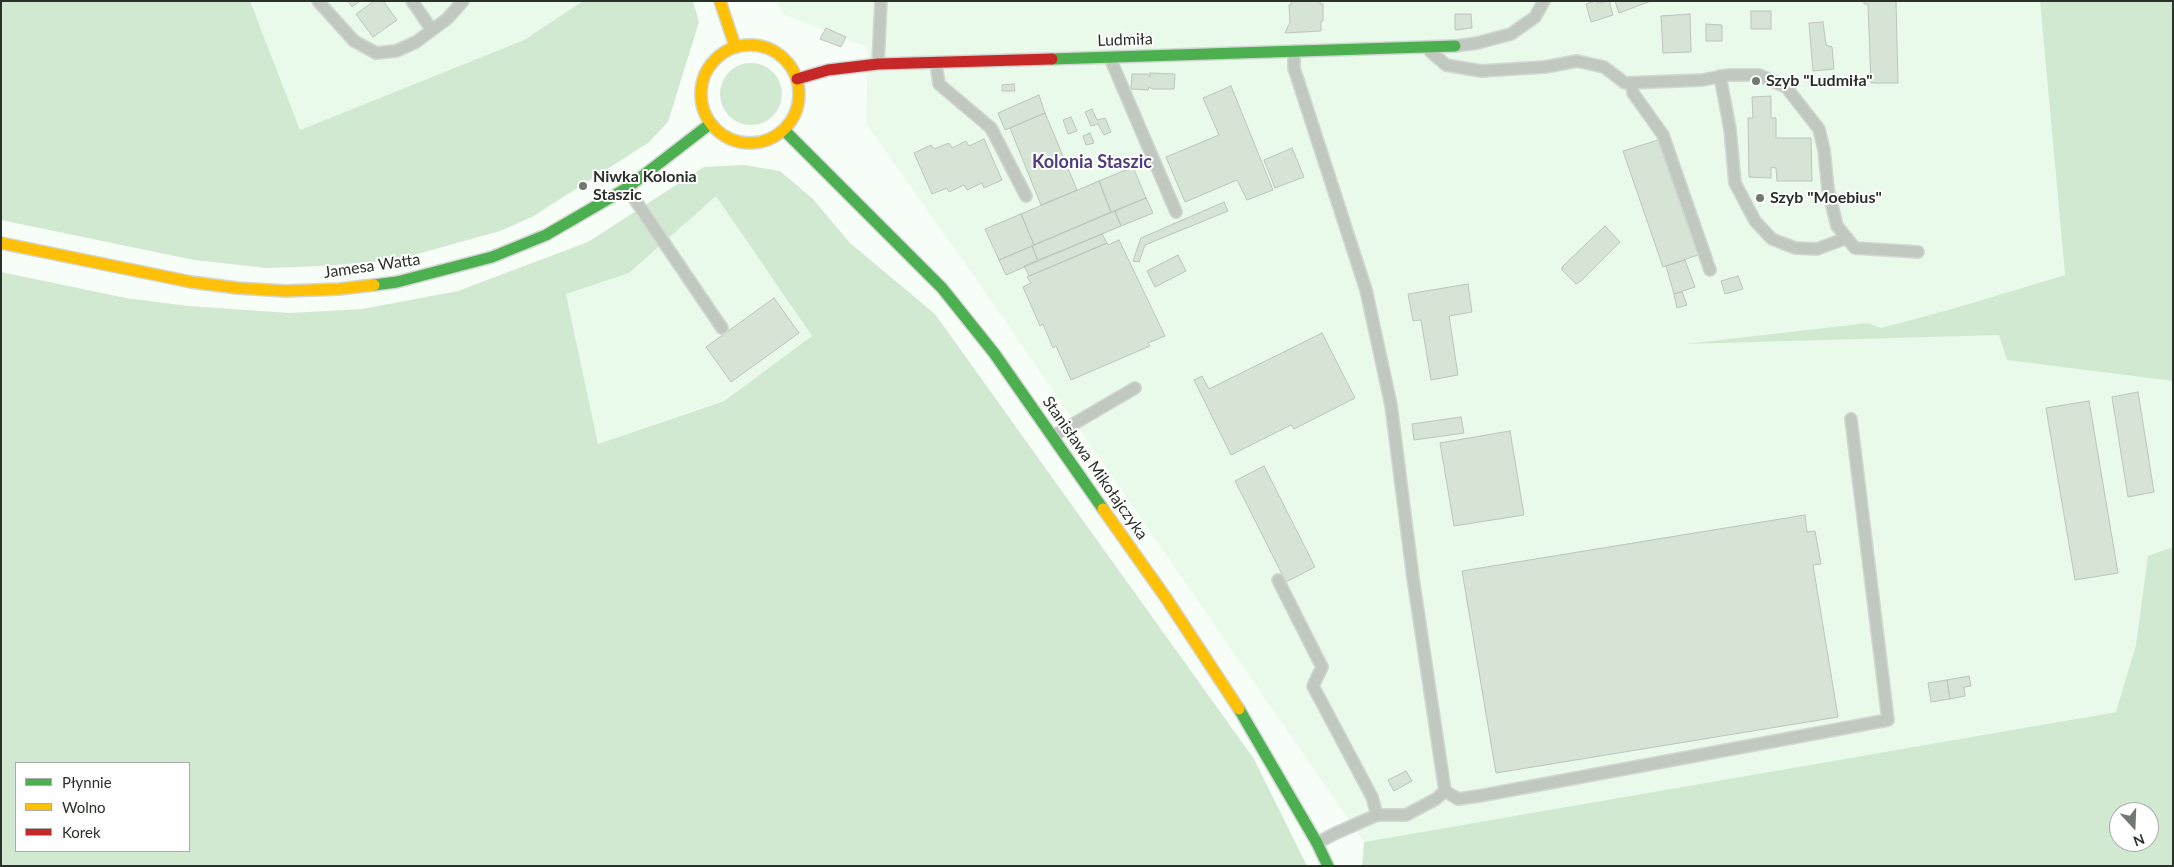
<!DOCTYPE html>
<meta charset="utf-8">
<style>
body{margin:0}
#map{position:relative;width:2174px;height:867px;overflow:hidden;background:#f7fdf7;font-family:Lato,sans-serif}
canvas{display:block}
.frame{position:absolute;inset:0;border:2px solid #2a302a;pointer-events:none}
.legend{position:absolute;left:15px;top:762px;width:175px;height:90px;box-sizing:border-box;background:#fff;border:1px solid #aaacaa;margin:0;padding:6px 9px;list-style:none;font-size:15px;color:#2a302a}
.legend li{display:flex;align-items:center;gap:10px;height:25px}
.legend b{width:25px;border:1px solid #aaacaa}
.north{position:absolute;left:2109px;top:802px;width:50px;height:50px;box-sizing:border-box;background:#fff;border:1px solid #aaacaa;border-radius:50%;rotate:160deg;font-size:14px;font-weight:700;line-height:20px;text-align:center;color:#2a302a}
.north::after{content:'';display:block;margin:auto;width:18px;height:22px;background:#727872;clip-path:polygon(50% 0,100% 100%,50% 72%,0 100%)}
</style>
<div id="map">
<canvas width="2174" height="867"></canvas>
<div class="frame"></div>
<ul class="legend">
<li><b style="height:6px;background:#4caf50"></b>Płynnie</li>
<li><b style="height:6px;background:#ffc107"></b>Wolno</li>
<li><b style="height:6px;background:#c62828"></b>Korek</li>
</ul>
<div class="north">N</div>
</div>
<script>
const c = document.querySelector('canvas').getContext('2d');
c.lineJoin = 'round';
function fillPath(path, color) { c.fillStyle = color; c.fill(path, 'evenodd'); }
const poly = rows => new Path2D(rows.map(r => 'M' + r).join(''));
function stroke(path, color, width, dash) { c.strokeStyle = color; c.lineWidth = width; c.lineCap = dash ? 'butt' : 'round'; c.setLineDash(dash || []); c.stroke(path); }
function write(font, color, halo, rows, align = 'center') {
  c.font = font + ' Lato,sans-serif'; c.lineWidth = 4; c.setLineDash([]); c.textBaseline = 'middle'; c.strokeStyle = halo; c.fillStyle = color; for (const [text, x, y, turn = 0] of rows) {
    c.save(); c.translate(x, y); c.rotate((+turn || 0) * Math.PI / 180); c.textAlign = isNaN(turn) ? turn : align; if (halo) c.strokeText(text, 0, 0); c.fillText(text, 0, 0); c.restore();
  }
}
const built = poly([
 [250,1,583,1,524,40,300,130],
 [775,1,2040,1,2065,275,1952,309,1881,328,1866,323,1694,343,1999,335,2173,283,2173,702,1364,842,974,276,866,124,868,47,784,15],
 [716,195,813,336,724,400,598,444,566,294,629,273]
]);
const green = poly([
 [1,1,250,1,300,130,524,40,583,1,693,1,699,22,668,122,648,143,532,217,500,231,396,260,323,266,267,268,194,260,1,220],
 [2040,1,2173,1,2173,381,2007,360,1999,335,1685,344,1867,323,1881,328,1952,309,2065,275],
 '720 94a31 31 0 1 1 62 0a31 31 0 1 1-62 0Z',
 [744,165,780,171,813,199,850,243,935,314,1254,759,1307,866,1,866,1,272,126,298,188,306,290,313,362,309,458,291,588,242,704,167],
 [716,196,812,336,724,401,598,444,566,294,629,273],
 [16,763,189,763,189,851,16,851],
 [2173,547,2173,866,1362,866,1364,842,2116,712,2136,645,2148,556],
 [2119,812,2149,812,2149,842,2119,842]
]);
const building = poly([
 [348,1,360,1,352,7,348,1],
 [374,1,383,1,397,20,373,37,356,14,374,1],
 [1291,1,1320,1,1320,4,1323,4,1323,21,1321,21,1321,31,1285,33,1290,22,1289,5,1291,5,1291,1],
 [1595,1,1599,3,1609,1,1613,15,1591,22,1586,4,1595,1],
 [1615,1,1651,1,1619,13,1615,1],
 [1864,1,1896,1,1898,83,1871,83,1868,4,1864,4,1864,1],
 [1751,11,1771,11,1771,29,1751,29,1751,11],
 [1455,14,1471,14,1472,28,1455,30,1455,14],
 [1690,14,1691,52,1663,53,1661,16,1690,14],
 [1823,22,1826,45,1832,47,1834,69,1813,71,1809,23,1823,22],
 [1706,24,1722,25,1722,41,1706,41,1706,24],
 [826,28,846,37,841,47,820,39,826,28],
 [1150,73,1175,74,1174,89,1152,89,1149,87,1148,90,1131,89,1132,74,1148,74,1150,77,1150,73],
 [1014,84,1015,91,1002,91,1002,85,1014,84],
 [1231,86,1273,190,1247,200,1237,180,1185,202,1166,157,1219,135,1203,98,1231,86],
 [1039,95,1045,113,1005,130,998,113,1039,95],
 [1771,96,1771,118,1776,118,1776,138,1811,138,1812,181,1777,181,1776,168,1771,167,1771,178,1749,177,1748,118,1753,118,1752,97,1771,96],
 [1092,109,1097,120,1105,118,1111,132,1104,135,1098,124,1091,126,1085,112,1092,109],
 [1045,113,1077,190,1041,205,1010,128,1045,113],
 [1071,117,1077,131,1068,134,1063,120,1071,117],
 [1090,133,1094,143,1086,145,1083,136,1090,133],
 [984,139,1002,180,984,188,982,183,967,190,964,185,949,192,947,188,932,194,914,153,931,145,934,149,949,143,952,148,966,141,969,146,984,139],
 [1658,140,1698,255,1663,267,1623,151,1658,140],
 [1292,148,1304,177,1275,188,1264,160,1292,148],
 [1133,167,1146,198,1111,212,1099,181,1133,167],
 [1099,181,1111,212,1034,245,1021,214,1099,181],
 [1146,198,1153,213,1121,226,1115,211,1146,198],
 [1224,202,1228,211,1145,245,1139,262,1133,261,1141,238,1224,202],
 [1115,211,1121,226,1038,261,1032,246,1115,211],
 [1021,214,1034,245,999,260,985,229,1021,214],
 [1605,226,1620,242,1581,281,1576,284,1562,270,1562,267,1605,226],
 [1102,234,1107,243,1029,276,1024,266,1102,234],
 [1119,240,1165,336,1148,343,1150,346,1071,380,1056,346,1053,348,1043,324,1040,326,1023,287,1031,283,1027,277,1107,243,1108,245,1119,240],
 [1032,246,1038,261,1006,275,999,260,1032,246],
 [1178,255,1186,271,1155,287,1147,271,1178,255],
 [1685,260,1695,287,1674,294,1666,266,1685,260],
 [1738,276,1743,289,1725,294,1721,281,1738,276],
 [1468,284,1472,312,1449,316,1458,375,1431,380,1421,320,1413,321,1408,294,1468,284],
 [1682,292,1687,305,1677,308,1674,294,1682,292],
 [774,298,799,333,731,382,706,347,774,298],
 [1322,333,1355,398,1294,429,1291,425,1231,455,1194,380,1202,376,1209,389,1322,333],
 [2138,392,2154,492,2128,497,2112,397,2138,392],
 [2089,401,2118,573,2075,580,2046,408,2089,401],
 [1461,417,1464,433,1414,440,1412,424,1461,417],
 [1510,431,1524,515,1454,526,1440,443,1510,431],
 [1264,466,1315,567,1286,582,1235,481,1264,466],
 [1805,515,1807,532,1815,531,1821,564,1813,565,1838,717,1496,773,1462,571,1805,515],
 [1969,676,1971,686,1964,687,1965,696,1950,699,1947,680,1969,676],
 [1947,680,1950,699,1931,702,1928,683,1947,680],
 [1406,771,1412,781,1394,791,1388,780,1406,771]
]);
const lane = poly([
 [318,1,354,41,376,53,396,51,416,42,447,19,463,1],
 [412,1,432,30],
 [1455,46,1477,43,1511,34,1535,17,1544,1],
 [1294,51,1294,68,1366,290,1391,405,1413,578,1445,791,1436,799,1406,815,1377,815,1336,833,1317,843],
 [1430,51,1446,65,1481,71,1545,67,1577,61,1604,67,1625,83,1702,80,1728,75,1759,75,1786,87,1819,129,1824,150,1828,189,1837,226,1855,248,1918,252],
 [1110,58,1176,212],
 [878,64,881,1],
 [936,64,939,84,991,128,1026,196],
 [1720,76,1730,129,1735,183,1755,221,1772,239,1795,248,1817,249,1847,238],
 [1632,83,1633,93,1663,135,1710,270],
 [627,188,722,328],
 [1053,436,1135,388],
 [1278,580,1322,667,1313,686,1372,797,1377,815],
 [1445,791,1458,799,1479,796,1888,720,1851,419]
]);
const fast = poly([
 [1052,59,1455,46],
 [784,130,942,288,994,353,1103,509],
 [374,285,397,282,492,257,546,235,627,188,710,124],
 [1239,709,1317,843,1328,866]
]);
const slow = poly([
 [720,1,735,46],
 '701 94a49 49 0 1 1 98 0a49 49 0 1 1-98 0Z',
 [1,243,191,282,237,288,286,291,339,289,374,285],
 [1103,509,1166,598,1239,709]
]);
const jam = poly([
 [797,79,828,70,878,64,1052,59]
]);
const markers = [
 [1756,81,5,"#727872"],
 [583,186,5,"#727872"],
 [1760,198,5,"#727872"]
];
const streetNames = [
 ["Ludmiła",1125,40,-2],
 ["Jamesa Watta",372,266,-8],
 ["Stanisława Mikołajczyka",1095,468,55]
];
const poiNames = [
 ["Szyb \"Ludmiła\"",1766,81],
 ["Niwka Kolonia",593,177],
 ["Staszic",593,195],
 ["Szyb \"Moebius\"",1770,198]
];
const neighbourhoodNames = [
 ["Kolonia Staszic",1092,162]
];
fillPath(built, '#eafaea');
fillPath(green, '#d1e9d1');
fillPath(building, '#d6e4d6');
stroke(building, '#bec4be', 1);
stroke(lane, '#d3d7d3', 14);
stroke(fast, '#d3d7d3', 14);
stroke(slow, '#d3d7d3', 14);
stroke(jam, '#d3d7d3', 14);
stroke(lane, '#c0c8c0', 11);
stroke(fast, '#4caf50', 11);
stroke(slow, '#ffc107', 11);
stroke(jam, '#c62828', 11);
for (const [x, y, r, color] of markers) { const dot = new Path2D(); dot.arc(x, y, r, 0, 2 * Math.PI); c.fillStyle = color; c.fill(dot); stroke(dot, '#fff', 2); }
write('16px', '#2a302a', '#fff', streetNames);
write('bold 16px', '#2a302a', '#fff', poiNames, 'left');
write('bold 18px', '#4f3e7b', '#fff', neighbourhoodNames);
</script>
